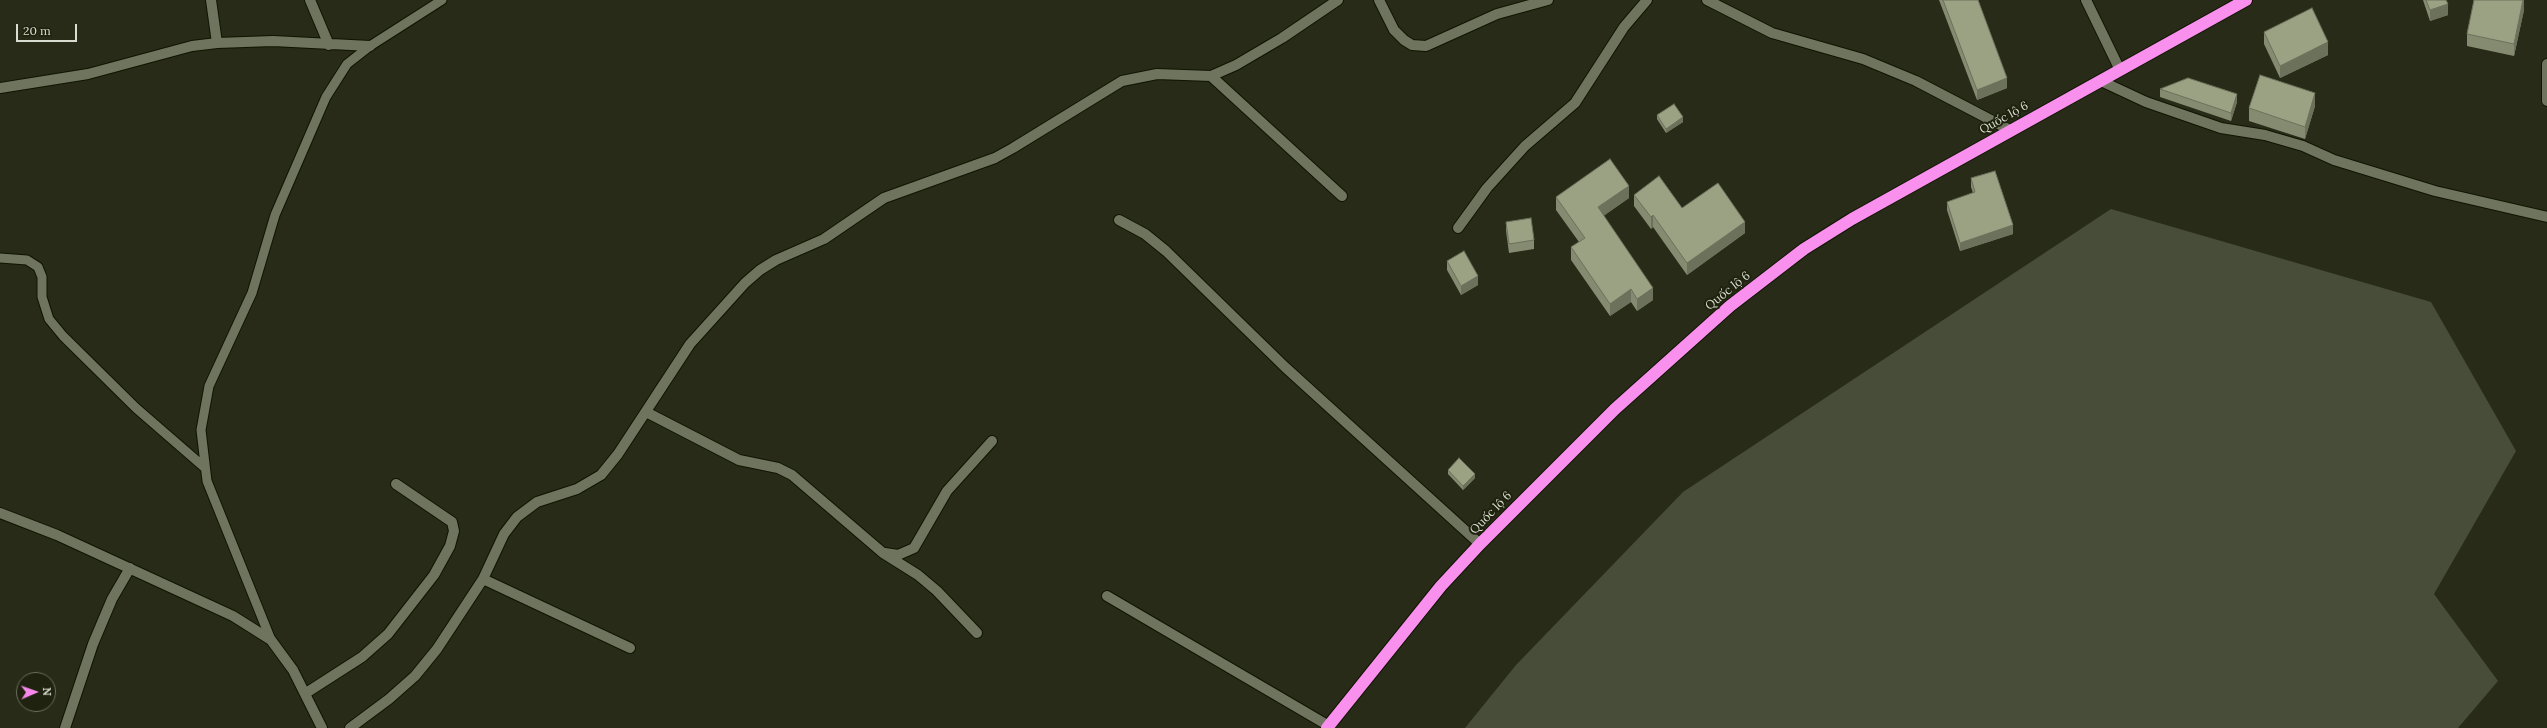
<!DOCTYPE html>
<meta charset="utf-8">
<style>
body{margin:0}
#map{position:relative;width:2547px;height:728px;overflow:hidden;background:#272b17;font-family:Lora,serif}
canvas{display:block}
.north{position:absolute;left:16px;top:672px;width:40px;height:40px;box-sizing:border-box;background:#1e220e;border:1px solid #696d5c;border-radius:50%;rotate:88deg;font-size:11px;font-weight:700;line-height:16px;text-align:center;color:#d9ddd0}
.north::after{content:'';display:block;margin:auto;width:14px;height:18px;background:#f788ec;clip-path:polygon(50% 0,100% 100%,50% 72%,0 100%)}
.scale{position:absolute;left:16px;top:24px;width:61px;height:18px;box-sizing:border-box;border:2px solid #d9ddd0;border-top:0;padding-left:5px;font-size:12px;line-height:14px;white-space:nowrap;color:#d9ddd0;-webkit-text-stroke:3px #1e220e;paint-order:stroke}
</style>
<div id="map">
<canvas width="2547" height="728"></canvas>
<div class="north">N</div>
<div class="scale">20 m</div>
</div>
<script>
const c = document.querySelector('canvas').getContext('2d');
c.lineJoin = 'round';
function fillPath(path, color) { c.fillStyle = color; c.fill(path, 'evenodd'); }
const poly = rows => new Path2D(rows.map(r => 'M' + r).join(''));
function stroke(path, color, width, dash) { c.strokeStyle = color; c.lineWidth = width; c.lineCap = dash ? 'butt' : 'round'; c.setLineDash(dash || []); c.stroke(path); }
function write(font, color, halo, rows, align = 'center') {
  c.font = font + ' Lora,serif'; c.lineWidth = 4; c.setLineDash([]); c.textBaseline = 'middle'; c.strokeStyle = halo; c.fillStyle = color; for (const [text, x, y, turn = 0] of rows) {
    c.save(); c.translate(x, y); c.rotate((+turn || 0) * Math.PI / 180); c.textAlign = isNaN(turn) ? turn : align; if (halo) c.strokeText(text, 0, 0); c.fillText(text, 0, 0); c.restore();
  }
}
const green = poly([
 [2111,209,2431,302,2516,451,2434,594,2498,681,2458,728,1465,728,1516,665,1683,492]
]);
const lane = poly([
 [0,258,27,260,38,267,42,277,42,297,49,319,63,336,136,408,204,467],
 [271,640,207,481,201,430,209,386,252,293,275,215,326,97,347,64,370,46,442,0]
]);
const street = poly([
 [211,0,217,43],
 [310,0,329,45],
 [1379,0,1394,30,1404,40,1412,45,1426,46,1497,14,1548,0],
 [1707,0,1772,33,1863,59,1916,81,2010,130],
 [2086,0,2120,70],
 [2547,64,2547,101],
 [1211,76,1342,196],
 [2101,81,2146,102,2221,128,2265,135,2303,146,2334,160,2435,191,2547,217],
 [0,88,88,74,192,46,217,43,273,41,370,46],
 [1119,220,1145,234,1166,251,1285,367,1480,544],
 [1458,228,1487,188,1525,146,1575,103,1624,27,1647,0],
 [646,412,739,460,778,468,792,475,883,553,918,575,937,591,977,633],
 [0,513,57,535,233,616,271,640,293,670,322,728],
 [885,553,898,555,914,548,947,491,992,441],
 [483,579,630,648],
 [1107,596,1329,726],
 [306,693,362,657,388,634,434,575,450,546,454,531,452,522,396,484],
 [65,728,93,644,112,599,130,568],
 [350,728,389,699,415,676,437,649,483,579,504,534,517,517,537,502,577,489,601,475,618,454,690,344,745,283,760,270,776,260,824,239,884,198,995,158,1013,148,1122,81,1157,74,1211,76,1236,65,1282,38,1338,0]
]);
const highway = poly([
 [1327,728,1441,586,1480,544,1615,409,1730,306,1804,249,1852,219,2246,0]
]);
const wall = poly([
 [1939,0,1978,0,2007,88,1977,100],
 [2423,0,2446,0,2448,15,2430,21],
 [2524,0,2524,10,2514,56,2467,46,2467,34],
 [2264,32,2328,55,2280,78,2264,44],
 [2160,89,2237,102,2231,121,2160,97],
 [2315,106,2305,139,2249,121,2249,108],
 [1657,115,1683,122,1666,133,1657,119],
 [1971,178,2013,234,1960,251,1947,210,1947,202,1973,193,1971,187],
 [1634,195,1682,208,1745,233,1687,275,1653,227,1651,229,1634,206],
 [1556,197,1629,198,1603,216,1653,300,1637,311,1631,302,1610,316,1571,260,1571,247,1579,242,1556,210],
 [1506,222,1534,240,1534,249,1509,253,1506,231],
 [1447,261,1478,285,1461,295,1447,270],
 [1448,470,1475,478,1463,490,1448,474]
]);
const shadedWall = poly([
 [2523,0,2524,0,2524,10,2514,56,2514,44],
 [2448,4,2448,15,2430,21,2430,10],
 [2328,42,2328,55,2280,78,2280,66],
 [2007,78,2007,88,1977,100,1977,90],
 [2315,93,2315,106,2305,139,2305,127],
 [2237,94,2237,102,2231,121,2231,113],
 [1683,117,1683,122,1666,133,1666,129],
 [1629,186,1629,198,1598,220,1598,207],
 [1653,215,1653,227,1651,229,1651,217],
 [1745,222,1745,233,1687,275,1687,263],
 [2013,225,2013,234,1960,251,1960,243],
 [1478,276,1478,285,1461,295,1461,286],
 [1653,288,1653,300,1637,311,1637,299],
 [1631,289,1631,302,1610,316,1610,304],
 [1475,474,1475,478,1463,490,1463,486]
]);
const building = poly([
 [1943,0,1978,0,2007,78,1977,90,1943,0],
 [2426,0,2446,0,2448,4,2430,10,2426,0],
 [2474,0,2523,0,2514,44,2467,34,2474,0],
 [2312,8,2328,42,2280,66,2264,32,2312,8],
 [2260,75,2315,93,2305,127,2249,108,2260,75],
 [2188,78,2237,94,2231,113,2160,89,2188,78],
 [1674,104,1683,117,1666,129,1657,115,1674,104],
 [1610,159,1629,186,1598,207,1653,288,1637,299,1631,289,1610,304,1571,247,1585,238,1556,197,1610,159],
 [1995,171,2013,225,1960,243,1947,202,1975,192,1971,178,1995,171],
 [1659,176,1682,208,1718,183,1745,222,1687,263,1653,215,1651,217,1634,195,1659,176],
 [1531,218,1534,240,1509,244,1506,222,1531,218],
 [1464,251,1478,276,1461,286,1447,261,1464,251],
 [1459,458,1475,474,1463,486,1448,470,1459,458]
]);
const streetNames = [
 ["Quốc lộ 6",2004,118,-29],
 ["Quốc lộ 6",1728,291,-39],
 ["Quốc lộ 6",1491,513,-46]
];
fillPath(green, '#484d39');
stroke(lane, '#101402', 11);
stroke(street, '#101402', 12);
stroke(highway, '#101402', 14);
stroke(lane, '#6e745d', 9);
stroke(street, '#6e745d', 10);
stroke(highway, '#f990ee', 12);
fillPath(wall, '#858b71');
fillPath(shadedWall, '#6c715c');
fillPath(building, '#9ba283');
stroke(building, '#6c715c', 1);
write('12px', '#d9ddd0', '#1e220e', streetNames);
</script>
